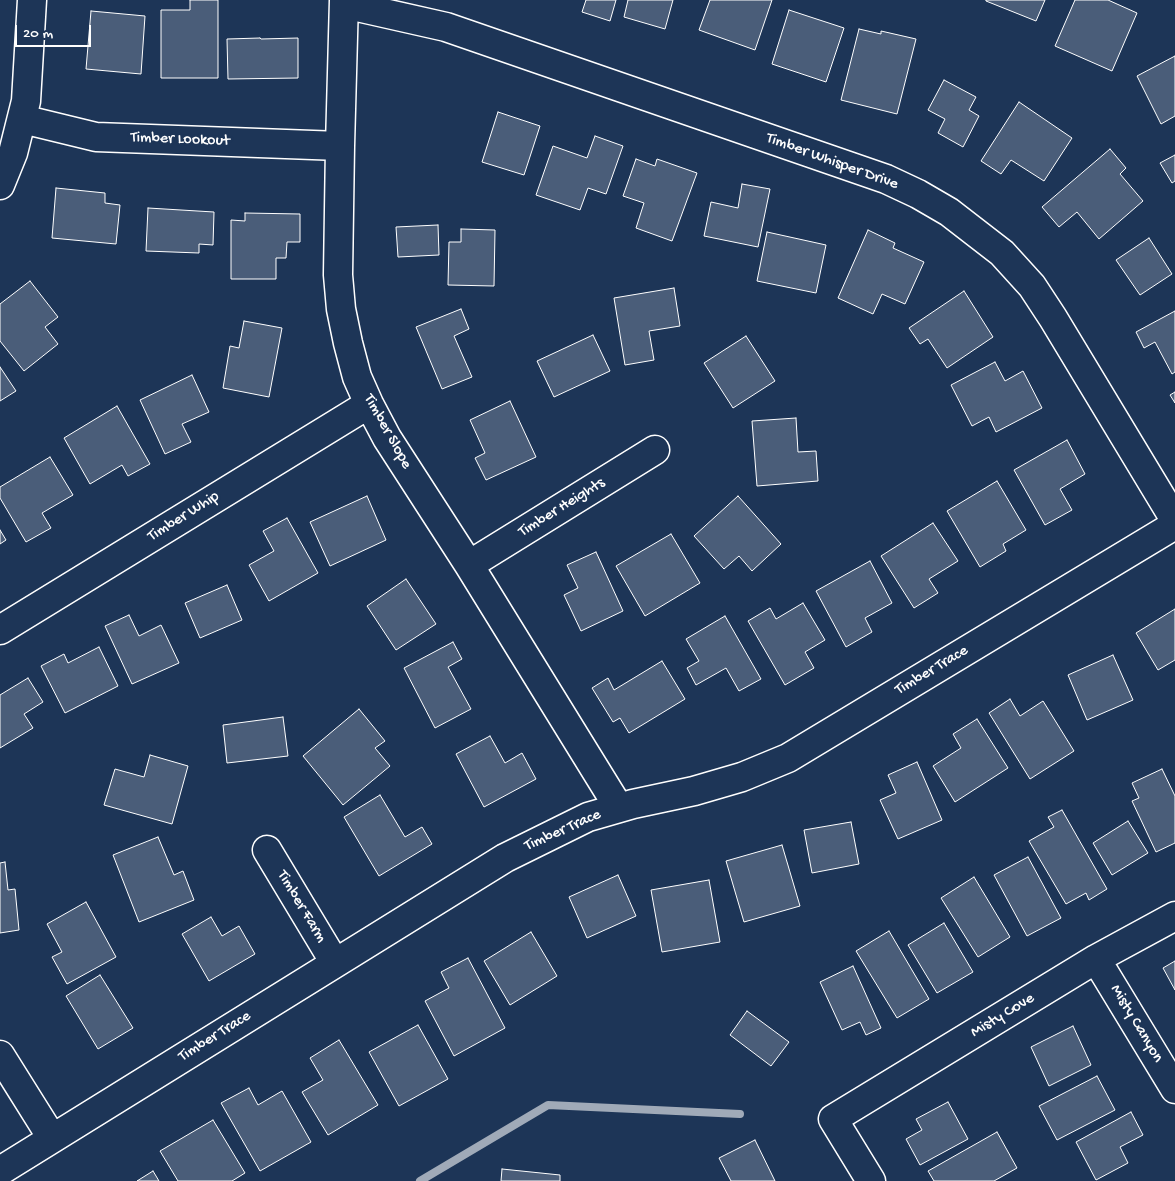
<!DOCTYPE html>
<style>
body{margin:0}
#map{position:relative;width:1175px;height:1181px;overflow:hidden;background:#1d3557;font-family:"Gochi Hand",sans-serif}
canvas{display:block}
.scale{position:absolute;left:15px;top:25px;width:76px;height:22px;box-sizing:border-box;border:2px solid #fff;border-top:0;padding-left:6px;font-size:15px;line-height:18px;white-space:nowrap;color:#fff;-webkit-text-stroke:4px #1d3557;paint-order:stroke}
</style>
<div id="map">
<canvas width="1175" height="1181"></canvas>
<div class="scale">20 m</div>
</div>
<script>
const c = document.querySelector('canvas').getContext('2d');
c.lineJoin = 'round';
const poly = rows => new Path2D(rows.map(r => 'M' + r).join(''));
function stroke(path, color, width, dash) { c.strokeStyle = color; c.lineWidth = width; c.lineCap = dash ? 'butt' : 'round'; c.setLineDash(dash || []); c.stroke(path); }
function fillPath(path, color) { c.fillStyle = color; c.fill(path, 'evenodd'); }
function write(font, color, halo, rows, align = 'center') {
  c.font = font + ' "Gochi Hand",sans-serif'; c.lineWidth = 5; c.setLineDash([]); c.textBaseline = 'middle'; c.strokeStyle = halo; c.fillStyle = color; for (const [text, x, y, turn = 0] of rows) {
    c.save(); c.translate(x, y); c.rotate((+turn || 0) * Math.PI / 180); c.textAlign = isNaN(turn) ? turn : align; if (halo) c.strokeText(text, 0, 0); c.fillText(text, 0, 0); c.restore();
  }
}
const stream = poly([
 [420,1181,548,1105,740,1114]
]);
const building = poly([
 [190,0,218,0,218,78,161,78,161,10,190,10,190,0],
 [586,0,616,0,610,21,582,12,586,0],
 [628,0,673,0,665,29,624,17,628,0],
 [710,0,772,0,755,50,699,30,710,0],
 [986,0,1045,0,1036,21,986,1,986,0],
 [1075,0,1108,0,1137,13,1112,71,1055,46,1075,0],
 [789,10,844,28,826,82,772,64,789,10],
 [91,11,145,16,141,74,86,69,91,11],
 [859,29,881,34,881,31,916,39,897,114,841,100,859,29],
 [260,38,261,39,298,38,298,78,228,79,227,39,260,38],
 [1175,56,1175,116,1161,124,1137,76,1175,56],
 [944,80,976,97,969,110,979,116,963,147,938,133,945,119,928,110,944,80],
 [1019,102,1072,138,1044,181,1011,160,1001,174,981,161,1019,102],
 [498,112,540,126,524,175,482,162,498,112],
 [595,136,623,146,606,194,588,188,580,210,536,195,553,146,587,158,595,136],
 [1110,149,1126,168,1120,174,1143,201,1099,239,1077,212,1059,227,1042,207,1110,149],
 [1175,155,1175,181,1172,183,1160,163,1175,155],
 [636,159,655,166,657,159,697,173,672,241,636,228,644,203,623,196,636,159],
 [742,184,770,189,758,247,704,236,711,202,738,208,742,184],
 [56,188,105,193,105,203,120,205,116,244,52,238,56,188],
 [148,208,214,212,213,245,199,244,199,253,146,251,148,208],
 [245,213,300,214,300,242,287,242,286,258,276,258,276,279,231,279,231,220,245,221,245,213],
 [438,225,439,255,398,257,396,227,438,225],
 [461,229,495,230,494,286,448,285,449,242,461,242,461,229],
 [868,230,895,243,893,248,924,262,905,304,882,294,873,314,838,298,868,230],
 [767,232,826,245,816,293,757,281,767,232],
 [1149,238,1172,274,1140,295,1116,260,1149,238],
 [30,281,58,317,45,327,58,344,24,371,0,341,0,304,30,281],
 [674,288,680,326,649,331,654,360,625,365,614,298,674,288],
 [964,291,993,337,947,368,928,339,920,344,909,328,964,291],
 [461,309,469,329,454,336,472,377,442,389,416,327,461,309],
 [1175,311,1175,372,1172,374,1155,342,1144,348,1136,332,1175,311],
 [244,321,282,328,269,397,223,388,230,346,239,348,244,321],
 [593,335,610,371,554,397,537,361,593,335],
 [746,336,775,381,733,408,704,363,746,336],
 [995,362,1005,381,1023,371,1042,408,996,432,989,417,972,426,951,385,995,362],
 [0,367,16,391,0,401,0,367],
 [192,375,209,412,182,424,191,442,165,454,140,400,192,375],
 [1175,392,1175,403,1170,395,1175,392],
 [510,401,536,457,486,480,475,458,485,453,470,420,510,401],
 [117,406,150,464,128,476,122,465,90,484,64,438,117,406],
 [796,418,798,452,816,451,818,481,757,486,752,421,796,418],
 [1067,440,1085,474,1060,489,1072,510,1045,525,1014,470,1067,440],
 [50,457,73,495,42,513,51,528,26,542,0,498,0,487,50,457],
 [997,481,1026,530,1003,544,1006,551,980,567,947,511,997,481],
 [367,496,386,540,330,566,310,522,367,496],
 [738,496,781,544,752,571,739,556,724,569,694,536,738,496],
 [287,518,318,573,269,601,249,565,274,551,263,531,287,518],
 [933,523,958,561,929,579,938,593,914,608,881,556,933,523],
 [0,530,6,540,0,544,0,530],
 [671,534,700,583,645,616,616,566,671,534],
 [596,552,623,611,581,631,564,595,578,588,567,565,596,552],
 [870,561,892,603,865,618,872,632,846,647,816,591,870,561],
 [406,579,436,624,396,650,367,606,406,579],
 [227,585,242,620,200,638,185,603,227,585],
 [803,603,825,640,805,652,814,668,785,685,748,621,770,608,776,619,803,603],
 [1175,609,1175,660,1158,670,1136,633,1175,609],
 [129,615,139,636,161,625,179,663,132,684,105,626,129,615],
 [725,616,761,679,739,691,726,668,696,685,687,668,699,661,686,639,725,616],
 [453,642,462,659,448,667,471,709,435,728,404,668,453,642],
 [99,647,118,686,65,713,41,666,64,654,68,663,99,647],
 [1113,655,1133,700,1087,720,1068,675,1113,655],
 [662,661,685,699,629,733,620,718,613,722,592,688,608,678,614,690,662,661],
 [28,678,43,702,24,714,33,728,0,748,0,695,28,678],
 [1010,699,1020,716,1043,701,1074,751,1030,779,989,713,1010,699],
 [359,709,385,741,375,748,390,766,343,805,303,756,359,709],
 [283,717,288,756,227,763,223,725,283,717],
 [977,719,1008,768,955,802,933,766,961,748,953,734,977,719],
 [490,736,505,763,522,753,536,779,484,807,456,754,490,736],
 [150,755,188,766,172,824,104,805,115,769,144,777,150,755],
 [917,762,942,820,898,839,880,800,896,793,888,775,917,762],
 [1162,769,1175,796,1175,843,1156,852,1132,801,1139,798,1132,783,1162,769],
 [380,795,405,837,422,827,432,844,379,876,344,817,380,795],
 [1062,810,1107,889,1089,900,1086,893,1066,904,1029,841,1054,827,1048,817,1062,810],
 [1128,821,1148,853,1112,875,1093,843,1128,821],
 [851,822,859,864,812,873,804,830,851,822],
 [158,837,174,875,183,871,194,900,139,922,113,855,158,837],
 [782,845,800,906,744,922,726,861,782,845],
 [1028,857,1061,918,1027,936,994,875,1028,857],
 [5,862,8,890,15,889,19,930,0,933,0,863,5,862],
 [618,875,636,916,587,938,569,897,618,875],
 [974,877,1010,937,978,957,941,898,974,877],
 [709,880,720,942,662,952,651,890,709,880],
 [86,902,116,957,67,984,52,957,62,952,47,924,86,902],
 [211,917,222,936,239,926,255,954,209,981,182,934,211,917],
 [944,923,973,972,937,993,908,945,944,923],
 [889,931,929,999,897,1018,856,951,889,931],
 [531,932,557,976,510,1005,484,961,531,932],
 [468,958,505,1028,454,1056,425,1001,449,988,441,972,468,958],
 [1175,961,1175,990,1163,968,1175,961],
 [853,966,881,1028,866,1035,860,1022,842,1030,820,982,853,966],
 [100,975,133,1028,98,1049,66,996,100,975],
 [747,1011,789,1042,771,1066,730,1035,747,1011],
 [418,1025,448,1079,399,1106,369,1052,418,1025],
 [1073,1026,1091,1065,1049,1086,1031,1047,1073,1026],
 [339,1040,378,1105,328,1135,302,1092,323,1080,310,1058,339,1040],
 [1097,1076,1115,1110,1057,1140,1039,1106,1097,1076],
 [249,1088,258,1105,282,1091,311,1142,260,1171,221,1103,249,1088],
 [948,1102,968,1139,920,1165,906,1139,922,1130,916,1119,948,1102],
 [1131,1112,1143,1135,1120,1147,1128,1163,1096,1180,1076,1142,1131,1112],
 [213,1120,245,1173,232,1181,178,1181,160,1151,213,1120],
 [997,1132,1017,1168,994,1181,934,1181,928,1171,997,1132],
 [755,1140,775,1181,731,1181,719,1158,755,1140],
 [502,1169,560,1175,560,1181,501,1181,502,1169],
 [153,1171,159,1181,137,1181,153,1171]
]);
const minor = poly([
 [344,0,340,146,338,275,341,309,348,343,357,377,369,404,387,438,469,565,619,808],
 [344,4,446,27,886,179,918,194,949,212,1002,253,1032,286,1053,318,1175,520],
 [22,119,96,137,340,146],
 [0,185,13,153,26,101,32,0],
 [469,565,655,450],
 [0,630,369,404],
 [267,850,335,963],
 [1096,959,1175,1089],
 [0,1055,52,1138],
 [0,1171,505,858,588,817,633,804,694,791,742,777,788,758,1175,525],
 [871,1181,833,1119,1096,959,1175,916]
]);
const streetNames = [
 ["Timber Lookout",180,140,2],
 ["Timber Whisper Drive",832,162,20],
 ["Timber Slope",387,432,61],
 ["Timber Heights",562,508,-32],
 ["Timber Whip",184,517,-32],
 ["Timber Trace",932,671,-31],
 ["Timber Trace",563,831,-24],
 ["Timber Farm",301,907,59],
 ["Misty Cove",1003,1016,-31],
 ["Misty Canyon",1136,1024,59],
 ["Timber Trace",215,1037,-32]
];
stroke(stream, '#a0aab8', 8);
fillPath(building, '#4a5d79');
stroke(building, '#fff', 1);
stroke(minor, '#fff', 31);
stroke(minor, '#1d3557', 28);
write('16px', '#fff', '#1d3557', streetNames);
</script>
